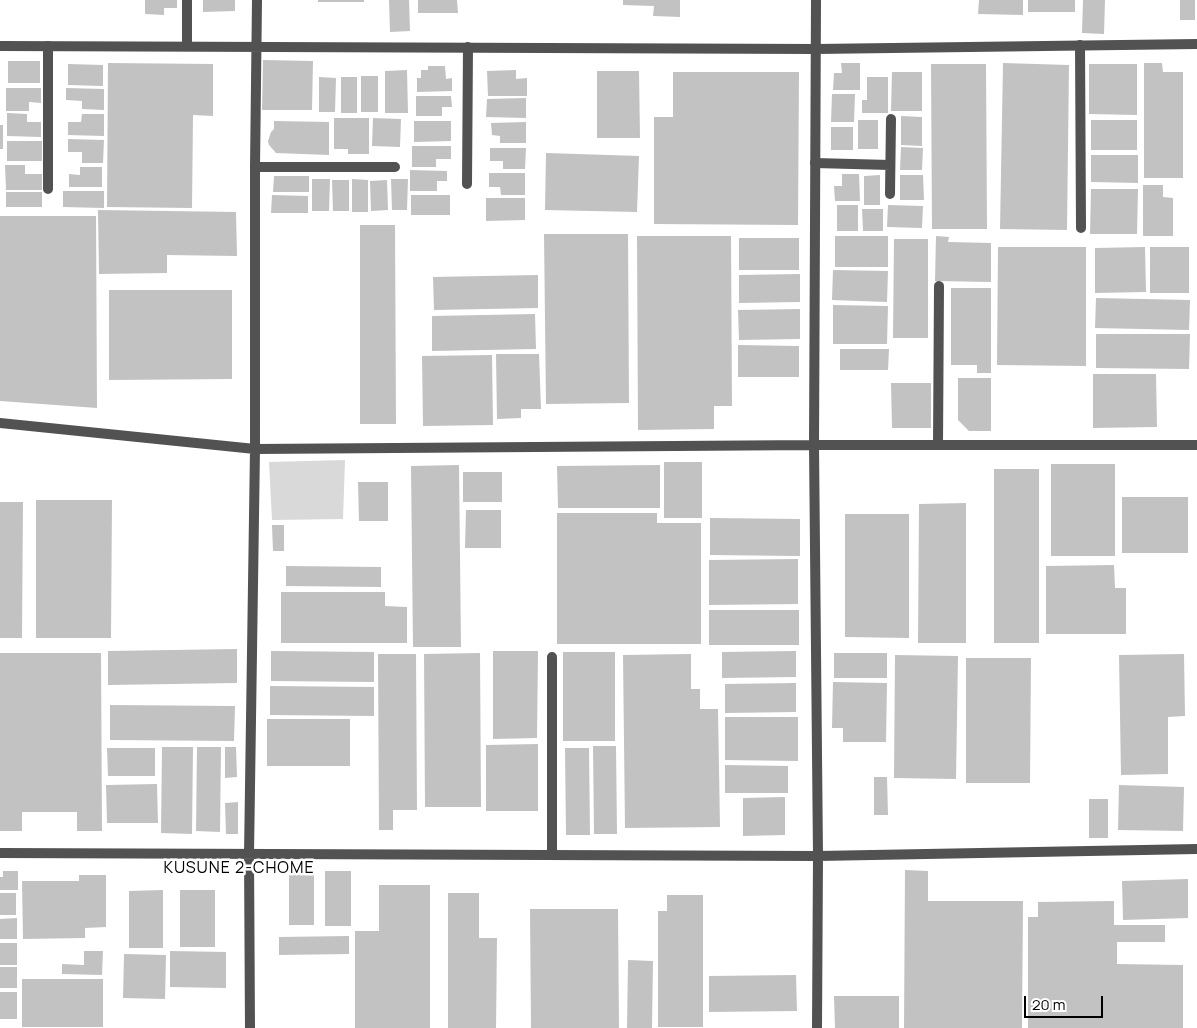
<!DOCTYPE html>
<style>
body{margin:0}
#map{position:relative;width:1197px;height:1028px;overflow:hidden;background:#fff;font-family:Manrope,sans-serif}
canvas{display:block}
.scale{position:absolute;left:1024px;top:996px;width:79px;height:22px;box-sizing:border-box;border:2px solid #000;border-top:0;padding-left:6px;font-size:15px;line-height:18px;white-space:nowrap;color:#000;-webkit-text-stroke:4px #fff;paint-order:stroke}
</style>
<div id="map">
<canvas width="1197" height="1028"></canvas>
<div class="scale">20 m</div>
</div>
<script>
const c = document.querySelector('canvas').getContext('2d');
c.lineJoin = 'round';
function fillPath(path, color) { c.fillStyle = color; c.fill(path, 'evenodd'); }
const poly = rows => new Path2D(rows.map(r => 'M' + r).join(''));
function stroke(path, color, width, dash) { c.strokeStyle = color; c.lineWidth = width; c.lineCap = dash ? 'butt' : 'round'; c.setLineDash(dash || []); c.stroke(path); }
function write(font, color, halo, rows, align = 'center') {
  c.font = font + ' Manrope,sans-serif'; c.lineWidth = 5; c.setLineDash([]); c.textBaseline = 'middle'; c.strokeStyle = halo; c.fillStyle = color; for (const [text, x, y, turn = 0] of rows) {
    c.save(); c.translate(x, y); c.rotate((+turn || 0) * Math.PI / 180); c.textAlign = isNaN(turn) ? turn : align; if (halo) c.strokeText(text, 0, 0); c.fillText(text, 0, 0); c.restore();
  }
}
const green = poly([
 [345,460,343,519,272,520,269,462]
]);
const building = poly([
 [145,0,177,0,177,8,164,8,164,15,145,14],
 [203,0,235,0,235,11,203,12],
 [318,0,364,0,364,2,318,2],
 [389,0,409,0,410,31,390,32],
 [418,0,457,0,458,13,418,13],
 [623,0,680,0,680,17,653,16,654,6,623,5],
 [979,0,1023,0,1023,15,978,14],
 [1028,0,1075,0,1075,12,1028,12],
 [1083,0,1105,0,1104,34,1082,33],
 [1180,0,1195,0,1195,20,1180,20],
 [263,60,313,61,312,110,262,110],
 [8,61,40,61,40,83,8,83],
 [108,63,213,64,213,116,193,115,192,208,107,207],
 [841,63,860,63,860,90,833,90,834,73,842,73],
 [1003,63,1069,65,1067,230,1000,229],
 [1144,63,1162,63,1163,72,1183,72,1183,178,1144,178],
 [68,64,103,65,103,86,68,85],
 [931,64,986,64,987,229,932,229],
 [1089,64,1137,64,1137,115,1089,114],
 [428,66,445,66,446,79,452,78,452,91,417,92,417,78,421,78,421,70,428,70],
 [407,70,408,113,385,113,385,71],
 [516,70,516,79,527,78,527,96,488,96,487,71],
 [597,71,639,71,640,138,597,138],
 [673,72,799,72,798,225,654,224,654,117,673,117],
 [892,72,922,72,922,111,891,111],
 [361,76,378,76,378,112,361,112],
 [319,77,336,78,335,112,319,112],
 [341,77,357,77,357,113,341,113],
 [867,77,888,77,888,113,862,113,862,100,867,100],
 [6,88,41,88,41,103,29,102,29,111,6,111],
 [66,88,104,89,104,110,82,109,82,101,66,100],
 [832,94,855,94,854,122,831,122],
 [416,96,451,96,452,107,442,107,442,116,416,116],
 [526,98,526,118,486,117,487,99],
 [7,113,27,114,27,122,41,122,41,137,7,136],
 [82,114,104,114,104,136,68,135,68,122,81,122],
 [901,116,922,117,922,146,901,145],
 [334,118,369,118,369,154,348,154,348,149,334,149],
 [373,118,401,119,400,147,372,146],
 [858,120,878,120,878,149,858,149],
 [1091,120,1137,120,1137,150,1091,150],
 [274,121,329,122,329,155,276,153,269,145,268,141,271,132,274,129],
 [414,121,451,121,451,141,414,142],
 [526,122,526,143,500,143,500,136,492,135,491,123],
 [0,125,3,125,3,149,0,149],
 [831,127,853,127,853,150,831,150],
 [68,139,104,140,103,163,82,163,82,152,68,152],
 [7,141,42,141,42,161,7,161],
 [412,146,451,146,451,159,436,159,436,167,412,167],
 [901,147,923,148,922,170,900,170],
 [490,148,526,148,525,169,503,169,503,161,490,161],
 [546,153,639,156,637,212,545,210],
 [1091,155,1138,155,1138,183,1091,182],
 [5,165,25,165,25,174,42,174,42,190,6,190],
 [80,167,102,167,102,187,69,187,69,174,80,175],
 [410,170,447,171,447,181,437,181,437,191,410,191],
 [489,173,525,173,525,195,501,195,500,187,489,187],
 [842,174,859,174,860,201,835,201,834,186,842,186],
 [880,175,880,205,864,205,864,176],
 [900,175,923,175,924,200,900,200],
 [274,176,309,176,309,192,273,192],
 [312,179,330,179,329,211,312,211],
 [352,179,368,180,368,212,352,212],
 [391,179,408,179,407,210,392,210],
 [332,180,349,180,349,211,333,211],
 [387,180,388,210,371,211,370,181],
 [1143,185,1163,185,1163,197,1173,198,1173,236,1143,236],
 [1091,189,1138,189,1137,234,1090,234],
 [63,191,104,191,104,208,63,207],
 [6,192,42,192,42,207,6,207],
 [272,195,308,196,308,213,271,213],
 [411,195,450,195,450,215,411,215],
 [486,198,525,198,525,220,486,221],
 [837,205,858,205,858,231,837,231],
 [888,205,923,206,922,228,887,227],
 [862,209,883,209,883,231,863,231],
 [98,210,236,212,237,256,167,255,167,273,99,274],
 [0,216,96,216,97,408,0,401],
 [360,225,395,225,396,424,360,424],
 [544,234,628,234,629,403,546,404],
 [637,236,731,236,732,406,714,406,714,429,638,430],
 [835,236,888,236,888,267,835,267],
 [936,236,949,237,948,242,991,243,991,282,935,281],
 [739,238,799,238,799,270,739,270],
 [894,239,928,239,928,338,893,338],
 [998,247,1086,247,1086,366,997,365],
 [1145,247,1146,292,1095,293,1095,248],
 [1150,247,1189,247,1189,293,1150,293],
 [833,270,888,271,887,302,832,300],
 [800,274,800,302,739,303,739,275],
 [538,275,538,308,434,310,433,277],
 [951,288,991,288,991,373,977,373,977,365,951,365],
 [109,290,232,290,232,379,109,380],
 [1096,298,1190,300,1189,330,1095,328],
 [833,305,888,306,887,344,833,344],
 [800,309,800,339,739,340,738,310],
 [535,314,536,349,432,351,432,316],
 [1096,334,1190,334,1189,369,1096,368],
 [738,345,799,346,799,377,738,377],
 [840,349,889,349,888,370,840,370],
 [496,354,539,354,541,409,521,409,521,418,497,419],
 [492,355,493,425,423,426,422,356],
 [1093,374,1156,374,1157,427,1093,428],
 [958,378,991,378,991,431,969,431,958,420],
 [891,383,931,383,931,428,892,428],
 [664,462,702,462,702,518,664,518],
 [1051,464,1115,464,1115,556,1051,556],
 [459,465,461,647,413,647,411,466],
 [660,465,660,508,558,508,557,466],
 [994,469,1039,469,1039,643,994,643],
 [463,472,502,472,502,502,463,502],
 [358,482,388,482,388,521,359,521],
 [1122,497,1188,497,1188,553,1122,553],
 [36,500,112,500,111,638,36,638],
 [0,502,23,502,22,638,0,638],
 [966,503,966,643,918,643,919,504],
 [466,510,501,510,501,548,465,548],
 [557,513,657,513,657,523,701,523,701,644,557,644],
 [845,514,909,514,909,638,845,637],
 [710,518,800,519,800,556,710,555],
 [272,525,284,525,284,551,273,551],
 [798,559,798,604,709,605,709,560],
 [1114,565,1115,588,1126,588,1126,634,1046,634,1046,566],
 [286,566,381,567,381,587,286,586],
 [281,592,385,592,385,606,407,607,407,643,281,643],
 [709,610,799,610,799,645,709,645],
 [237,649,237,683,108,685,108,651],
 [271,651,374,652,374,682,271,681],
 [493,651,538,651,537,738,493,739],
 [796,651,796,677,722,678,722,652],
 [563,652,615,652,615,741,563,741],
 [0,653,101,653,102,831,77,831,77,812,22,812,22,831,0,831],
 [480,653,481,807,425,807,424,654],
 [834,653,887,653,887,678,834,678],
 [378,654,416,654,417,810,393,810,393,830,379,830],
 [691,654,691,689,700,689,700,709,718,709,720,827,625,828,623,655],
 [1184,654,1185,716,1168,717,1168,774,1121,775,1119,655],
 [895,655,958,656,956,779,894,778],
 [966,658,1031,658,1030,783,966,783],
 [833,682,887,683,886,742,843,742,843,728,832,728],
 [796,683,796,712,725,713,725,684],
 [270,686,374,687,374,716,270,715],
 [110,705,235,706,234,741,110,740],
 [725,717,798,717,798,761,725,760],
 [267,719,350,719,350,766,267,766],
 [538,744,538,811,486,811,486,745],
 [593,746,616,746,617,834,594,834],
 [162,747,193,747,192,834,161,833],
 [197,747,221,747,220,832,196,831],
 [225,747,236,747,237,777,225,778],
 [107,748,155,748,155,776,108,776],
 [565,748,589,748,590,835,566,835],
 [725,765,788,766,788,793,725,793],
 [874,777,887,777,888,815,874,815],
 [157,784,158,823,107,823,106,785],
 [1119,785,1184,787,1183,831,1118,830],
 [785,797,785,835,743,836,743,798],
 [1089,799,1108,799,1108,838,1089,838],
 [238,802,238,834,226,834,225,803],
 [289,868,314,868,314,925,289,925],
 [905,870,928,871,928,901,1023,901,1022,1028,904,1028],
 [3,871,18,871,18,890,0,890,0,877,3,877],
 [325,871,351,871,351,926,325,926],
 [79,875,106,875,106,927,85,928,85,938,23,939,22,881,79,881],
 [1188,879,1188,918,1123,920,1122,881],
 [379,885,430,885,430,1028,355,1028,355,931,379,931],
 [163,890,163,948,129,948,129,891],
 [180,890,215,890,215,947,180,947],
 [0,893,16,893,16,915,0,915],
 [448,893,479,893,479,938,497,938,496,1028,448,1028],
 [667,895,703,895,703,1027,658,1027,658,911,667,911],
 [1114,901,1114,925,1165,925,1165,942,1117,942,1117,964,1183,965,1183,1028,1028,1028,1028,917,1038,917,1038,902],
 [530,909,618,909,619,1028,531,1028],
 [17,918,17,939,0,939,0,919],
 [349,936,349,954,279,955,279,937],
 [0,943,17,943,17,965,0,965],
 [84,951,103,951,102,975,62,974,62,964,84,965],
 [170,951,226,952,226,988,170,987],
 [124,954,166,955,165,999,123,998],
 [628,960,653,961,652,1028,627,1028],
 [0,967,17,967,17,988,0,988],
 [796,975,797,1011,709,1012,709,976],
 [22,979,103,979,103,1027,22,1027],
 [0,992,17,992,17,1019,0,1019],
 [834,996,899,996,899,1028,835,1028]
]);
const lane = poly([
 [1080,45,1081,228],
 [187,46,187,0],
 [815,163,890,165],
 [255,167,395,167],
 [467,184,468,47],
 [48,189,48,46],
 [890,194,891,119],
 [938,445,939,286],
 [552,657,552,855]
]);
const street = poly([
 [816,0,814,445,818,856,817,1028],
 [0,46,816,49,1197,44],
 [0,423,255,449,814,445,1197,445],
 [0,853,818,856,1197,849],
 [250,1028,249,854,255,449,255,167,257,0]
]);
const neighbourhoodNames = [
 ["KUSUNE 2-CHOME",239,869]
];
fillPath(green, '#d9d9d9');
fillPath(building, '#c2c2c2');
stroke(lane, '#525252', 10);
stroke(street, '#525252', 10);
c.letterSpacing = '1px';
write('16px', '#000', '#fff', neighbourhoodNames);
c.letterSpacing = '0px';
</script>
